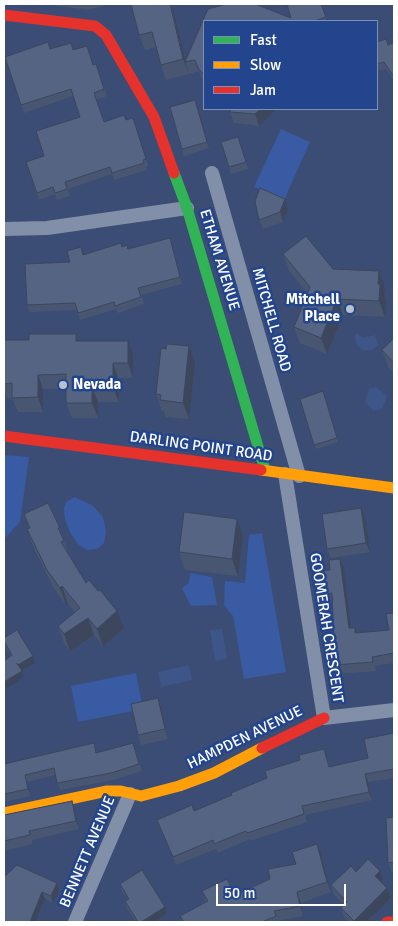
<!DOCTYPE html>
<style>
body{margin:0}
#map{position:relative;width:398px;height:926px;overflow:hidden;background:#3b4d75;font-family:Signika,sans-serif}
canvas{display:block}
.frame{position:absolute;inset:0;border:5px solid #fff;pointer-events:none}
.legend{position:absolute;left:203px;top:20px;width:175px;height:90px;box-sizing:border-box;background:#23458d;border:1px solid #7b8fbb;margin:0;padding:6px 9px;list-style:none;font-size:15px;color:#fff}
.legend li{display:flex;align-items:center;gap:10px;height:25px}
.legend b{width:25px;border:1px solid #7b8fbb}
.scale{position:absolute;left:216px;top:884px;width:130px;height:22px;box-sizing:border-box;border:2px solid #fff;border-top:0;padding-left:6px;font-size:15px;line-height:18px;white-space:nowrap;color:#fff;-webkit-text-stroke:4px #23458d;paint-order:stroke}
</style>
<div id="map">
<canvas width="398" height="926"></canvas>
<div class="frame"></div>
<ul class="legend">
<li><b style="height:6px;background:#30b455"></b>Fast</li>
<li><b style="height:6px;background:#ff9f0a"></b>Slow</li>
<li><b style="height:6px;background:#e5322d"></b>Jam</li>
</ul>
<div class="scale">50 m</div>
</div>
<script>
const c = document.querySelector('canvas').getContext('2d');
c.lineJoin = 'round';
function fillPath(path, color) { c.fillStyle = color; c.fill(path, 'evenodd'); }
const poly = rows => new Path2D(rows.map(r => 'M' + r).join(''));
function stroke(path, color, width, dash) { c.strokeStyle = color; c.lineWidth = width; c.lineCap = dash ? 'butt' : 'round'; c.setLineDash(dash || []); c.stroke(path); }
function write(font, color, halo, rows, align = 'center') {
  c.font = font + ' Signika,sans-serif'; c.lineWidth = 5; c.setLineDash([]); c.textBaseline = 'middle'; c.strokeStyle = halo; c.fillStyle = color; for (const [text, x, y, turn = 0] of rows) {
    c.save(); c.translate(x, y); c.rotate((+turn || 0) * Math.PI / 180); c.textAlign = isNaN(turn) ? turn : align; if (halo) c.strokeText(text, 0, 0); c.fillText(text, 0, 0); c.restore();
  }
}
const green = poly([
 [281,129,310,142,284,200,254,187],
 [4,455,29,457,20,522,4,539],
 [74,497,92,505,103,517,106,531,104,543,97,549,87,550,78,544,71,534,65,520,64,509,66,502],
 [262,533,286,672,244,679,233,616,224,605,225,581,245,583,249,535],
 [190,573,212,577,217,605,191,606,182,588,189,583],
 [136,673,143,709,78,722,71,686]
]);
const water = poly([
 [357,333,363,338,375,335,378,345,372,350,362,350,356,344,355,335],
 [376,387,387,396,382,409,373,411,365,402,369,389],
 [222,629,227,659,215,661,210,630],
 [189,665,192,680,161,687,158,672]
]);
const street = poly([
 [212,173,299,476],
 [4,229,47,228,187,208],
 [285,474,324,718,394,710],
 [75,922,130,794]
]);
const fast = poly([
 [174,173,187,208,265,470]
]);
const slow = poly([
 [261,470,394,488],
 [4,813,107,791,121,791,141,796,179,786,214,773,262,748]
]);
const jam = poly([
 [4,15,95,26,106,35,154,117,174,173],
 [4,436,261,470],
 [262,748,324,718],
 [387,922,394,922]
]);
const wall = poly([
 [44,4,110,4,88,10],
 [131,4,171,4,175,16,186,61,208,9,227,4,255,4,291,18,287,4,321,4,327,21,204,21,204,82,202,79,199,71,189,74,188,69,189,74,166,80,161,65,156,47,145,50,139,35],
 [377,42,394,47,394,80,386,69,377,71],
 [51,49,73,50,93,65,96,64,107,96,96,100,104,122,126,120,133,118,148,166,146,167,147,170,114,180,112,174,68,189,70,196,57,200,55,194,39,200,26,162,44,156,80,117,73,96,24,113,5,57],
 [195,100,209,148,184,156,182,149],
 [277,109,259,126,234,123,230,112],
 [240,144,248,169,231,174,229,167],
 [285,199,288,209,283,222,263,229,259,220],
 [170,238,182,284,141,295,144,304,118,313,116,309,80,320,77,310,29,312,27,305,70,262,84,255,122,247,128,249],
 [283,254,333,269,379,271,385,288,384,294,386,300,385,317,343,315,327,354,300,343,294,327,307,293,289,270],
 [394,338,394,373,388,367,382,350],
 [4,340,79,341,133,355,133,378,118,378,119,402,98,402,98,418,72,418,66,403,66,389,43,389,43,412,18,412,12,398,7,398,4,390],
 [166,349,195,362,189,419,166,417,164,411,162,411,156,394],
 [323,391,338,442,316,449,300,399],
 [361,508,365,517,370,552,331,558,327,549],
 [24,514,60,528,68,553,86,583,124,628,103,646,94,635,70,651,64,643,58,626,75,612,68,604,66,605,53,587,33,546,27,529,29,528],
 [237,519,243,536,238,576,185,570,179,552],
 [340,559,344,567,351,628,357,633,389,630,394,613,394,663,375,666,376,671,338,674,335,665,332,602,328,603,325,594,330,570],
 [4,638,35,663,22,671,24,677,4,690,4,661,11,656,5,646],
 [161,708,168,739,141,745,138,735],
 [394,733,394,778,368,782,372,800,305,815,307,822,250,841,250,839,218,853,216,849,176,865,157,820,194,811,327,758,330,767,368,758],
 [133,743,142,771,113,780,60,790,55,775,27,782,31,796,4,802,4,764,97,753],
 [72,801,75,809,79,829,32,840,33,844,4,851,4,815],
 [394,817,394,871,391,871,388,863],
 [317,844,321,854,331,892,301,903,303,916,278,921,279,922,182,922,180,916,206,902,202,891,235,895,270,879,296,864],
 [356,872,383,881,382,883,391,898,366,922,349,922,344,917,341,908,344,905,334,895,331,885],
 [4,877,57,883,59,890,53,903],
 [120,884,165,907,167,914,154,922,136,922,127,908,125,901,128,899,122,891]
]);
const shadedWall = poly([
 [171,4,175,16,186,62,185,62,189,74,183,59],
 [195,100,198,107,209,148,207,142],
 [261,109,277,109,259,126,255,114],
 [285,199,288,209,283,222,280,212],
 [379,271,385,288,384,294,386,300,385,317,379,301,378,284],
 [337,299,343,315,327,354,321,338],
 [128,341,133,355,133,378,128,363],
 [189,346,195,362,189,419,183,403],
 [113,363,118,378,119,402,113,388],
 [38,375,43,389,43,412,38,397],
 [92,388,98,402,98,418,92,403],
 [361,508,365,517,370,552,366,543],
 [237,519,243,536,238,576,232,559],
 [340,559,344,567,352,637,349,628],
 [62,586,68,604,66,605,60,588],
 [117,611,124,628,103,646,97,629],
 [88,618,94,635,70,651,64,634],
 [33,656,35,663,22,671,24,677,4,690,4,682,18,665],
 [158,698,161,708,168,739,165,729],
 [365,774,368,782,372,800,369,792],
 [25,775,31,796,28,789],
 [72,801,75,809,79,829,76,821],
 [317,844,321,854,331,892,327,882],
 [380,871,383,881,379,885,375,876],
 [57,883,59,890,53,903,51,896],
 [387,888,391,898,366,922,354,922,354,921],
 [42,892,45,899,35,922,30,922],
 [297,892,301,903,303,916,300,906],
 [165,907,167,914,154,922,141,922]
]);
const building = poly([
 [131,4,156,4,156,5,160,4,170,4,183,59,161,65,152,32,139,35,131,4],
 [227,4,255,4,291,18,287,4,321,4,326,17,314,21,204,21,204,75,198,68,195,60,185,62,208,9,227,4],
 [386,39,388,45,393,43,394,48,394,77,384,62,377,64,377,42,386,39],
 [48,42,50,49,71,43,73,50,87,46,93,65,96,64,104,89,94,93,104,122,124,115,126,120,133,118,146,159,143,160,144,163,112,173,110,167,65,182,67,189,55,193,53,187,37,193,26,162,44,156,36,131,80,117,71,89,21,105,5,57,48,42],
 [195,100,207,142,182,149,170,107,195,100],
 [230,109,261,109,255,114,230,112,230,109],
 [238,137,246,162,229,167,221,142,238,137],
 [260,188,285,199,280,212,259,220,255,201,260,188],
 [306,236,333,269,379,271,378,284,380,284,379,301,337,299,321,338,294,327,310,287,283,254,306,236],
 [170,238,180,277,138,288,141,297,115,306,114,302,78,313,75,303,27,305,25,264,70,262,67,251,81,247,83,255,121,243,122,247,127,245,128,249,170,238],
 [29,334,76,334,76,341,128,341,128,363,113,363,113,388,92,388,92,403,66,403,66,374,38,375,38,397,12,398,12,383,4,384,4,340,29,340,29,334],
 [394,338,394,363,382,350,394,338],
 [167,344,189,346,183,403,160,400,161,395,156,394,161,348,166,349,167,344],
 [323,391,337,438,314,445,300,399,323,391],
 [48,503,60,528,58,528,64,541,61,542,86,583,89,580,98,591,100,590,117,611,97,629,88,618,64,634,58,626,80,608,62,586,60,588,47,570,27,529,30,528,24,514,48,503],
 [361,508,366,543,327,549,322,514,361,508],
 [184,512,237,519,232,559,179,552,184,512],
 [340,559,349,628,355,628,355,633,389,630,386,614,394,613,394,653,372,657,373,662,335,665,332,593,325,594,322,571,330,570,329,560,340,559],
 [17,630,33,656,18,665,17,663,22,671,4,682,4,661,12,655,4,641,4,638,17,630],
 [158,698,165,729,138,735,131,704,158,698],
 [394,733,394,769,365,774,369,792,302,806,304,814,247,833,246,831,214,844,213,840,173,857,157,820,192,805,194,811,232,795,231,793,267,778,265,771,300,760,299,755,324,749,329,767,368,758,364,739,394,733],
 [94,743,96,753,133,743,139,764,111,773,57,783,54,768,25,775,28,789,4,794,4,764,94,743],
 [72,801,76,821,29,831,30,835,4,841,4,815,72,801],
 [394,817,394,862,388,863,386,818,394,817],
 [317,844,327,882,297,892,300,906,274,911,276,916,262,922,184,922,180,916,208,901,202,891,227,879,235,895,270,879,268,869,296,864,292,852,317,844],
 [368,859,380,871,375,876,387,888,354,921,341,908,347,902,331,885,351,866,356,872,368,859],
 [17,865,57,883,51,896,42,892,30,922,4,922,4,877,17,865],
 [142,870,165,907,141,922,138,922,125,901,129,899,120,884,142,870]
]);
const markers = [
 [350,309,5,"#bac1cf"],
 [63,385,5,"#bac1cf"]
];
const streetNames = [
 ["ETHAM AVENUE",219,260,73],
 ["MITCHELL ROAD",271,320,74],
 ["DARLING POINT ROAD",201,447,8],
 ["GOOMERAH CRESCENT",326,628,81],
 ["HAMPDEN AVENUE",245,738,-26],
 ["BENNETT AVENUE",88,852,-67]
];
const poiNames = [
 ["Mitchell",340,300],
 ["Place",340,317],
 ["Nevada",73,385,"left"]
];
fillPath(green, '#385ba3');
fillPath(water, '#3d5588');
stroke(street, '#828fa9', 14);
stroke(fast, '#30b455', 11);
stroke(slow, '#ff9f0a', 11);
stroke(jam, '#e5322d', 11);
fillPath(wall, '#495671');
fillPath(shadedWall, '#3c465c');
fillPath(building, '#556483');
stroke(building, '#3c465c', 1);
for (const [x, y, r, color] of markers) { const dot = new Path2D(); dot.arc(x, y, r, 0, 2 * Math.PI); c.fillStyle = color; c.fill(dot); stroke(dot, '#23458d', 2); }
write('15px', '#fff', '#23458d', streetNames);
write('bold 15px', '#fff', '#23458d', poiNames, 'right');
</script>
